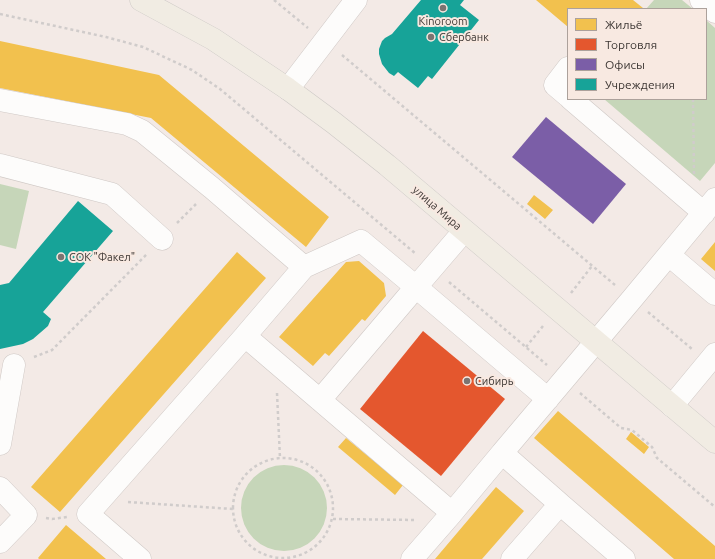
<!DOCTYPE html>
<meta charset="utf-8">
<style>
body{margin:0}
#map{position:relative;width:715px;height:559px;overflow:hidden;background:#f3eae6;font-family:Ubuntu,sans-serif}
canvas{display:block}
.legend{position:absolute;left:567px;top:8px;width:140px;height:92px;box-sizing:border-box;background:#f8e9e1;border:1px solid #aca19b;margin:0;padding:5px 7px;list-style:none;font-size:12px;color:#3b3532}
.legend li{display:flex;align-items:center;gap:8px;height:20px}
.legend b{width:20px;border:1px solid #aca19b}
</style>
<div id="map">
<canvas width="715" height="559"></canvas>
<ul class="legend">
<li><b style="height:11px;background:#f2c14e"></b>Жильё</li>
<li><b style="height:11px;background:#e4572e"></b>Торговля</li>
<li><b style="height:11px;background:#7b5ea7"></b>Офисы</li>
<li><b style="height:11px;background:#17a398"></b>Учреждения</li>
</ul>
</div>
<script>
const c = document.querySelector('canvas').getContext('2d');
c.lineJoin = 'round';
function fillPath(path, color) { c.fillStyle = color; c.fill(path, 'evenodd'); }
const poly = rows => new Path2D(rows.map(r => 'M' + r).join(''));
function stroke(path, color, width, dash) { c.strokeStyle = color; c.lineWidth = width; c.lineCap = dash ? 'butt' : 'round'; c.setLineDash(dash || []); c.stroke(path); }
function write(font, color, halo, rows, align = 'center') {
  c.font = font + ' Ubuntu,sans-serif'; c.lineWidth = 4; c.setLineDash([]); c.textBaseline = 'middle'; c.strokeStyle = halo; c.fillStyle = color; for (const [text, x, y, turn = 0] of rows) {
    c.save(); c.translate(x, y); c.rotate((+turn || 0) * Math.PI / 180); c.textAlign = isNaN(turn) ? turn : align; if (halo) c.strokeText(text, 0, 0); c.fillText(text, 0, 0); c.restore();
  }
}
const green = poly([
 [654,0,682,0,693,9,646,9],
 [706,20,715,28,715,163,700,181,604,99,706,99],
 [0,184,29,191,16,249,0,245],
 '241 508a43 43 0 1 1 86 0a43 43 0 1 1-86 0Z'
]);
const homes = poly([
 [536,0,633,0,643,8,568,9,568,27],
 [0,41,159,75,329,217,306,247,151,118,0,88],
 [534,195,553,210,545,219,527,204],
 [715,242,715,271,701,259],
 [237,252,266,278,60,512,31,487],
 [359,261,384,283,386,296,365,321,362,319,329,356,325,353,313,366,279,337,346,262],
 [558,411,715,546,715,559,674,559,534,438],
 [631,432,649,447,644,454,626,439],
 [346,438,403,485,395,495,338,447],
 [496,487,524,511,482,559,435,559],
 [66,525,106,559,39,559,38,558]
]);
const shops = poly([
 [423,331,505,399,441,476,360,409]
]);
const offices = poly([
 [546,117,626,184,593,224,512,157]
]);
const public = poly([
 [421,0,464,0,460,5,479,20,432,79,428,76,418,88,398,72,394,76,389,73,382,64,379,54,379,49,382,41,385,38,392,34],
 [78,201,113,231,43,312,51,319,48,326,33,339,23,344,0,349,0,285,9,283]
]);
const path = poly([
 [274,0,308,28],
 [0,14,106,37,143,47,192,70,220,89,416,254],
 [342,55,615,285],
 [693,99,694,174],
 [177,223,196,204],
 [449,282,547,365],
 [571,293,592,266],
 [648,312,692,349],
 [526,347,543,326],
 [34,357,52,350,147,254],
 [277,393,280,458],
 [580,393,621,428,632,430,652,447,657,458,715,507],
 '233 508a50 50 0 1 1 100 0a50 50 0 1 1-100 0Z',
 [128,502,233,509],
 [46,518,52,519,67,517],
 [333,519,416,520]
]);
const minor = poly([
 [701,0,715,12],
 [568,68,555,85,568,96],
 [288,89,356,0],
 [571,99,704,213],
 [0,100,127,124,142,131,212,188,304,267,245,336,452,513,502,453],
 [0,165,112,194,162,239],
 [669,255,715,294],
 [304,267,361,241,416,287,464,231],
 [320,400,416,287,548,399],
 [672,406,715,354],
 [0,444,14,365],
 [0,488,26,515,0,542],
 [560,504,624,559],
 [140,559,88,514,245,336],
 [412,559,452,513],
 [512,559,560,504,502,453,632,299,715,199]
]);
const major = poly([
 [141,0,213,39,288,89,334,123,387,165,715,442]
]);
const markers = [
 [443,8,4,"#7b7471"],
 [431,37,4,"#7b7471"],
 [61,257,4,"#7b7471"],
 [467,381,4,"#7b7471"]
];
const poiNames = [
 ["Kinoroom",443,21,"center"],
 ["Сбербанк",439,37],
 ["СОК \"Факел\"",69,257],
 ["Сибирь",475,381]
];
const streetNames = [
 ["улица Мира",437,208,41]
];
fillPath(green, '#c6d6b9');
fillPath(homes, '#f2c14e');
fillPath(shops, '#e4572e');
fillPath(offices, '#7b5ea7');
fillPath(public, '#17a398');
stroke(minor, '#cfc8c5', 23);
stroke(major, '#ccc8c5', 23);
stroke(path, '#d0cccb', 2.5, [3, 3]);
stroke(minor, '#fdfcfb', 22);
stroke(major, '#f1ece3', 22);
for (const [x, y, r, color] of markers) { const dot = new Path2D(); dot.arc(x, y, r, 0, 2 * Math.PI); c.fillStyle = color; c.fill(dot); stroke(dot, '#f8e9e1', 1.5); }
write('11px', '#3b3532', '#f8e9e1', poiNames, 'left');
write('11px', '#3b3532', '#f8e9e1', streetNames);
</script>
